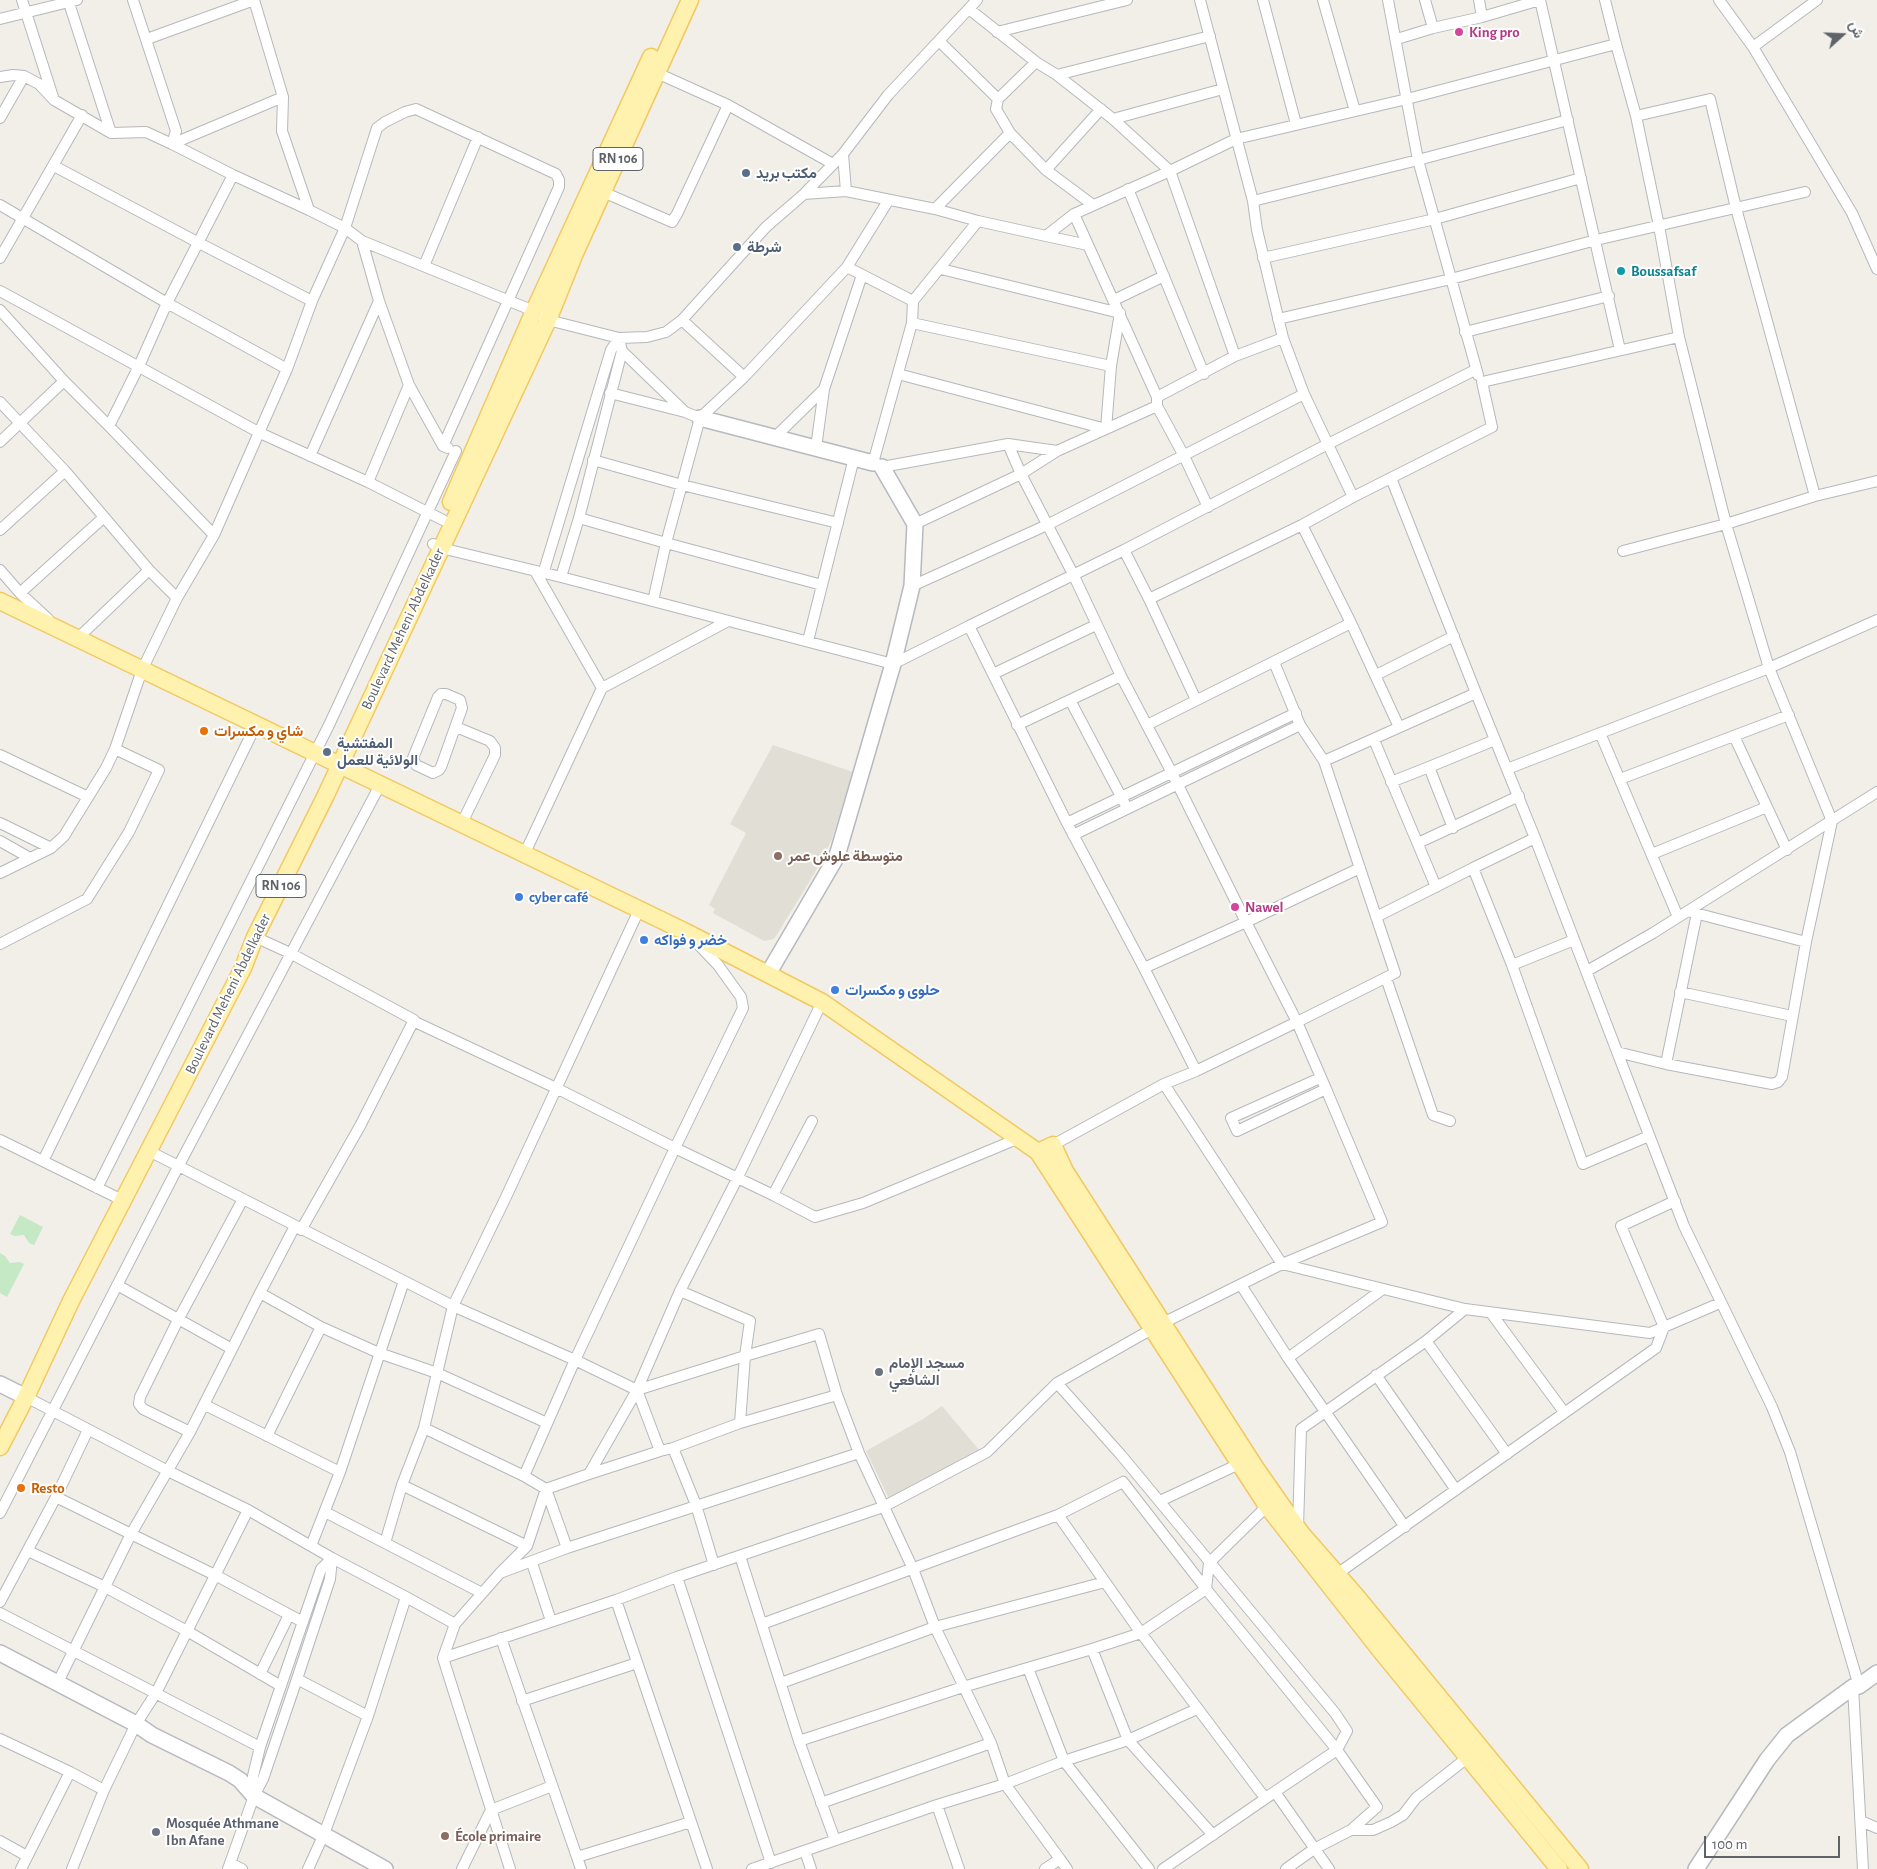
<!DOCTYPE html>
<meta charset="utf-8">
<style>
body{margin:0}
#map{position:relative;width:1877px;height:1869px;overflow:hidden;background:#f1efe8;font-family:"Alegreya Sans",Vazirmatn,sans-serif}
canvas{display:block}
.north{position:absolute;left:1817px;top:10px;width:50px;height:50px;-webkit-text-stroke:4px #fff;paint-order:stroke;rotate:70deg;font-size:14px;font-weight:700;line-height:20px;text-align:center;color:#5f6368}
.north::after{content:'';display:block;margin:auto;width:18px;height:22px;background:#5f6368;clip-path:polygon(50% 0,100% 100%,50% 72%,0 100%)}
.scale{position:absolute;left:1704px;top:1836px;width:136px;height:22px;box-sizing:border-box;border:2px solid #5f6368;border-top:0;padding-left:6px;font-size:15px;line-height:18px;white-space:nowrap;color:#5f6368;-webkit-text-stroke:4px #fff;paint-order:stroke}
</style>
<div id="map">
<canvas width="1877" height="1869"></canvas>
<div class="north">ش</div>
<div class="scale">100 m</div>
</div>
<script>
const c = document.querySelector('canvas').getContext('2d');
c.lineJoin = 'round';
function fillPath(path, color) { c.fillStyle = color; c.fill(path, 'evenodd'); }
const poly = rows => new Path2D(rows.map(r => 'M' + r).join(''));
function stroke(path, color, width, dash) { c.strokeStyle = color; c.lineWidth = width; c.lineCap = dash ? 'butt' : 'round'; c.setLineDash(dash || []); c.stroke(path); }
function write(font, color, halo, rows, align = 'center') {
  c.font = font + ' "Alegreya Sans",Vazirmatn,sans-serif'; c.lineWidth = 4; c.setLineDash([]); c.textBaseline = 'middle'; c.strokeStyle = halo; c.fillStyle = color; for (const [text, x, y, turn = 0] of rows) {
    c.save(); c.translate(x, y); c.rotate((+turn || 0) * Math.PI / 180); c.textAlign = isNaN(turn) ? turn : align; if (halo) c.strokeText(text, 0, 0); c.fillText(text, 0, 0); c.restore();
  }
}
const education = poly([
 [773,745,853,772,832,839,814,874,776,936,773,939,764,941,713,913,715,909,709,905,746,833,730,824],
 [942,1406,980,1451,892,1505,866,1451,923,1419]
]);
const green = poly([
 [20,1215,43,1227,34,1245,29,1243,24,1235,14,1236,10,1234],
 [0,1253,5,1256,10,1263,20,1262,24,1264,7,1297,0,1293]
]);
const street = poly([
 [22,0,53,97],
 [68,0,111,133],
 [133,0,176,131,172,144,233,175,309,210],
 [254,0,283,97,282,131,309,210,345,228,362,241,534,311,548,320,619,338,647,337,666,332,682,320,766,227,804,194,843,154,888,95,977,0],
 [1200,0,1253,201,1257,230,1283,338,1304,394,1353,497],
 [1263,0,1296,124],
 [1323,0,1355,111],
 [1388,0,1418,160,1478,375],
 [1425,0,1433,28],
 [1479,0,1482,17],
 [1540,0,1620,350],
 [1605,0,1616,44],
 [1719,0,1753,47,1852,213,1877,269],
 [969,9,1036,62,1057,75,1113,119,1170,171,1236,139,1407,99,1616,44,1636,116,1659,226,1679,337,1482,382,1492,427,1353,497,1302,525,1149,599,1196,700],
 [0,19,77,0],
 [997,32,1127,0],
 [147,39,254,0],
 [1397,39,1433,28,1482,17,1540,0],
 [939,41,998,99,996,109,1010,133,1046,170,1093,205],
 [1753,47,1817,0],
 [657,73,728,105,833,164],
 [1057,75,1210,36],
 [0,77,13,75,24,76,39,84,54,100,111,133,146,132,172,144,283,97],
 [998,99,1036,62],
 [1636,116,1710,99,1736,208,1815,496],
 [0,118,24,76],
 [1113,119,1223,89],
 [54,166,199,243,312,301],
 [1046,170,1101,109],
 [1128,189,1204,374],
 [846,191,935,209,978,221,1046,236],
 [603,192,672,222,677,214,728,105],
 [804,194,846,191,843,154],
 [888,201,847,267,913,301],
 [1253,201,1418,160,1568,120],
 [0,205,167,303,287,369],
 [935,209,1010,133],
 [1074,214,1046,236,1088,245],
 [978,221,913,301,912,323,873,463,882,467,1008,444,1021,474,1073,574,1121,676,1172,773,1246,922,1360,868],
 [362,241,379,301,409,385,443,446,448,448],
 [0,258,82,115],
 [1263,258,1435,219,1581,178],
 [424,266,478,137],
 [0,291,260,433,368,482,443,520],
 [1114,300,1164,276],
 [0,310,64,381,0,442],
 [1278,319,1451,279,1596,240,1805,192],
 [682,320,744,377],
 [912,323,1111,366],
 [1465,332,1609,296],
 [622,351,684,411],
 [898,374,1106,429,1111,366,1120,313,941,269],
 [64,381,109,426,214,535],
 [610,393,685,412,700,418],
 [1157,397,1235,356,1283,338],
 [0,402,65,471,149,570,177,598],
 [109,426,139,366,167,303,233,175],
 [774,438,824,389],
 [1008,444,1057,451],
 [816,448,824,389,862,275],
 [310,456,379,301],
 [593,460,682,485,838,523],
 [1391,478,1476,693,1535,838,1684,1226,1772,1407,1790,1452,1859,1686],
 [368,482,409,385],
 [1208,507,1184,456,1157,406,1157,397,1074,214,1170,171,1235,356],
 [579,518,666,543,822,585],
 [915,524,1021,474,1057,451,1157,406],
 [1302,525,1351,623,1399,727],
 [0,530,65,471],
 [433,544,441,548,561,577,893,664,969,626,1067,823,1144,968],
 [1124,550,1149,599],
 [1623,551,1726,524,1815,496,1877,481],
 [0,570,20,593,48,619],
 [535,571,602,688,728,621],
 [543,574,611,350,619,338],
 [561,577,579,518,622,351,619,338],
 [912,586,1047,525,1304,394],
 [20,593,103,518],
 [653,601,666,543,700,418,744,377,847,267],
 [969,626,1124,550,1328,444,1475,370],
 [78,638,149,570],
 [808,641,854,458],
 [1274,662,1300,725,1324,761,1395,973,1297,1022,1326,1089,1237,1131,1231,1118,1320,1078],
 [993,674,1096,625],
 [1376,675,1454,636],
 [441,694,446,694,460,700,462,708,441,767,439,770,433,773,416,765,413,758,438,697,441,694],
 [1070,700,1125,804],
 [1017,725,1121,676],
 [1147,725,1351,623],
 [456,727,490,741,495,748,495,755,461,825],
 [1600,733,1678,917],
 [1734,736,1787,850],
 [1374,740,1436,887],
 [0,755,88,797],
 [1324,761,1476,693],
 [1507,769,1769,668,1877,620],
 [1620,779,1789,715],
 [1391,782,1429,767],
 [0,823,51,848],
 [1067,823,1296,713],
 [1453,828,1429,767,1495,740],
 [1073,835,1300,725],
 [0,841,30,858],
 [1418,843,1519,796],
 [1652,854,1767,807],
 [524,855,602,688],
 [1473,868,1535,838],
 [0,873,51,848,64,836,106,768,115,749,142,670,177,598,214,535,287,369,312,301,345,228,377,128,385,122,405,112,416,109,556,174,559,180,559,187,443,446],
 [1691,912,1806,942],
 [1376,917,1473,868,1512,965,1583,1164,1649,1136],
 [255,937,290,953,414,1020,360,1126,301,1230],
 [695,941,718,965,733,986,741,997,743,1008,675,1148,773,1195,812,1121],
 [0,944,87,899,129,832,159,770,115,749],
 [1512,965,1574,940],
 [1587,971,1653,933,1877,792],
 [1386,978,1433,1115,1450,1121],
 [1680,992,1792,1016],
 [413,1021,556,1088,675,1148,575,1360,453,1306,424,1428,402,1485,527,1546],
 [1617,1052,1666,1064,1772,1084,1778,1082,1782,1077,1806,942,1832,821,1769,668,1726,524,1679,337],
 [1666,1064,1697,913],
 [1164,1084,1282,1264,1465,1309,1650,1333,1720,1303],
 [0,1140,116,1197],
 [1053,1145,1164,1084,1196,1071,1297,1022,1246,922,1144,968,1196,1071],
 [149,1151,404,1281,340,1472,311,1546],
 [43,1161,256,725],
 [97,1188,329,725,456,451],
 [773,1195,815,1217,863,1203,1017,1139],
 [243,1199,178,1320,140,1397,139,1404,143,1409,190,1432,131,1534,215,1575,303,1622],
 [404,1281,453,1306,506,1197,639,910],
 [117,1285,232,1349,260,1293,321,1327,379,1353,437,1373,547,1423],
 [1241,1285,1288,1358,1405,1527],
 [680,1291,737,1179,822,1002],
 [260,1293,295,1226],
 [1491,1313,1564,1412],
 [1163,1323,1282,1264,1382,1222,1326,1089],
 [1426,1341,1507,1454],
 [1288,1358,1383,1289],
 [575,1360,637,1390,589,1474,546,1489,524,1476,575,1360],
 [1376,1375,1456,1490],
 [1057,1383,1121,1455,1335,1713,1347,1731,1337,1750,1267,1797,1262,1794,1141,1633,1058,1515],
 [637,1390,745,1356,740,1423,673,1448,660,1451],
 [26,1397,170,1472,248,1510,156,1693,136,1724,104,1790,72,1869],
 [205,1405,340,1472],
 [740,1423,837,1395],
 [424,1428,524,1476],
 [190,1432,232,1349],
 [267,1436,321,1327],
 [673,1448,696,1505,714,1565],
 [589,1474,660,1451,637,1390,680,1291,750,1321,745,1356,819,1334,837,1395,859,1453,913,1569,935,1627,991,1743,1005,1784,1060,1859,1045,1869],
 [56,1497,88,1430],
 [1160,1501,1239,1464],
 [248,1510,332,1558,406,1597,368,1716,324,1834,308,1869],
 [325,1512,385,1543,402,1485],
 [0,1513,179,1165,380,785],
 [1298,1527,1301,1429,1426,1341,1465,1309],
 [385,1543,482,1593],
 [567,1548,859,1453],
 [28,1551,105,1587,187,1631,281,1686],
 [740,1556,799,1741,835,1840],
 [532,1563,551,1621],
 [1337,1574,1656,1348,1664,1327,1621,1226,1675,1201],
 [677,1577,771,1863],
 [406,1597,455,1624,443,1658,510,1869],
 [616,1600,707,1869],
 [0,1602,56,1497,131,1534,57,1684],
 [0,1613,260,1747],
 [455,1624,500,1573,527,1546,546,1489,567,1548,500,1573],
 [762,1624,1058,1515,1123,1482,1206,1589,1337,1750,1377,1807,1351,1830,1314,1849,1286,1869],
 [501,1638,577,1857],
 [1092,1649,1128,1740,1213,1835],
 [443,1658,616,1600,677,1577,883,1507,987,1452,1057,1383,1152,1329],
 [1028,1668,1064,1761,1149,1869],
 [260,1674,289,1615],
 [297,1679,368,1716],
 [781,1683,935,1627,1105,1582],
 [1853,1687,1863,1869],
 [522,1701,637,1663],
 [0,1739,70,1772,21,1869],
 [799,1741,963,1687,1092,1649,1141,1633,1206,1589,1209,1563,1267,1506],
 [70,1772,104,1790],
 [254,1796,253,1776,260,1747,321,1569,332,1558],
 [821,1803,991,1743],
 [937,1805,959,1869],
 [1861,1821,1877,1828],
 [1351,1830,1373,1830,1391,1822,1403,1815,1416,1798,1467,1758],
 [0,1841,27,1856],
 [805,1851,811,1869],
 [1060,1859,1067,1869],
 [230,1863,242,1869],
 [228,1869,254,1796,263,1779,297,1679,330,1579,332,1558],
 [462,1869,491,1810,552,1786],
 [581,1869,577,1857,691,1822],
 [752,1869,937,1805,1005,1784,1064,1761,1128,1740,1197,1709],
 [1163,1869,1275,1792,1329,1869]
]);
const secondary = poly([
 [700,418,873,463],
 [768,974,837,856,893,664,912,586,915,524,882,467],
 [0,1384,26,1397],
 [0,1653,136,1724,152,1735,229,1773,240,1780,254,1796,385,1869],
 [1696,1869,1767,1760,1787,1735,1853,1687,1859,1686,1877,1673]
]);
const primary = poly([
 [451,502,534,311,651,57],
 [0,601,686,932,822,1002,1038,1152,1267,1506,1380,1650,1559,1869],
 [1038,1152,1053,1145,1065,1171,1255,1467,1301,1533,1357,1597,1580,1869],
 [0,1447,26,1397,71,1301,243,968,255,937,325,797,548,320,575,253,690,0]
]);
const markers = [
 [1459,32,5,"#d1479c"],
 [746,173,5,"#5c6f8a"],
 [737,247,5,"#5c6f8a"],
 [1621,271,5,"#0f9aa8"],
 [204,731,5,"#e8710a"],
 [327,752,5,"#5c6f8a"],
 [778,856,5,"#8d6e63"],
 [519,897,5,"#3f7fe0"],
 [1235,907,5,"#d1479c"],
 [644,940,5,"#3f7fe0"],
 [835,990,5,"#3f7fe0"],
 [879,1372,5,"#6b7280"],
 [21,1488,5,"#e8710a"],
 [156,1832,5,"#6b7280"],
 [445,1836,5,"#8d6e63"]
];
const shields = [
 [618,159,50],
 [281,886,50]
];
const shieldNames = [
 ["RN 106",618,159],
 ["RN 106",281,886]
];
const hotelNames = [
 ["King pro",1469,32],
 ["Nawel",1245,907]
];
const serviceNames = [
 ["مكتب بريد",756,173],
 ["شرطة",747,247],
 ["المفتشية",337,743],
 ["الولائية للعمل",337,760]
];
const cultureNames = [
 ["Boussafsaf",1631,271]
];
const streetNames = [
 ["Boulevard Meheni Abdelkader",403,629,-65],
 ["Boulevard Meheni Abdelkader",228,994,-64]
];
const foodNames = [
 ["شاي و مكسرات",214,731],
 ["Resto",31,1488]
];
const educationNames = [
 ["متوسطة علوش عمر",788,856],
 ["École primaire",455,1836]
];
const shopNames = [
 ["cyber café",529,897],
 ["خضر و فواكه",654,940],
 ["حلوى و مكسرات",845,990]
];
const worshipNames = [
 ["مسجد الإمام",889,1363],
 ["الشافعي",889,1380],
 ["Mosquée Athmane",166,1823],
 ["Ibn Afane",166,1840]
];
fillPath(education, '#e1ded6');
fillPath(green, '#c5e8c5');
stroke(street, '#b5b8bc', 12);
stroke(secondary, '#b6babf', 18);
stroke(primary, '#f2c960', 19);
stroke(street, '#fff', 10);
stroke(secondary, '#fff', 15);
stroke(primary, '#fff2af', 16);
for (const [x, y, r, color] of markers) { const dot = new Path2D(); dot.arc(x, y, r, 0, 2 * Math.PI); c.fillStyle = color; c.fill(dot); stroke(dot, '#fff', 2); }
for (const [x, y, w] of shields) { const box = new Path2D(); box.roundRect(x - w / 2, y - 11.5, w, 23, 4); c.fillStyle = '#fff'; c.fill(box); stroke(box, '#5f6368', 1); }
write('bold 14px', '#5f6368', null, shieldNames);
write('bold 15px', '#b23c85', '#fff', hotelNames, 'left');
write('bold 15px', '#4e5e75', '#fff', serviceNames, 'left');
write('bold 15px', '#0d838f', '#fff', cultureNames, 'left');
write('15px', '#5f6368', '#fff', streetNames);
write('bold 15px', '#c56008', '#fff', foodNames, 'left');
write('bold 15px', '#785e54', '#fff', educationNames, 'left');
write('bold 15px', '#366cbe', '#fff', shopNames, 'left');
write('bold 15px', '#5b616d', '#fff', worshipNames, 'left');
</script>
